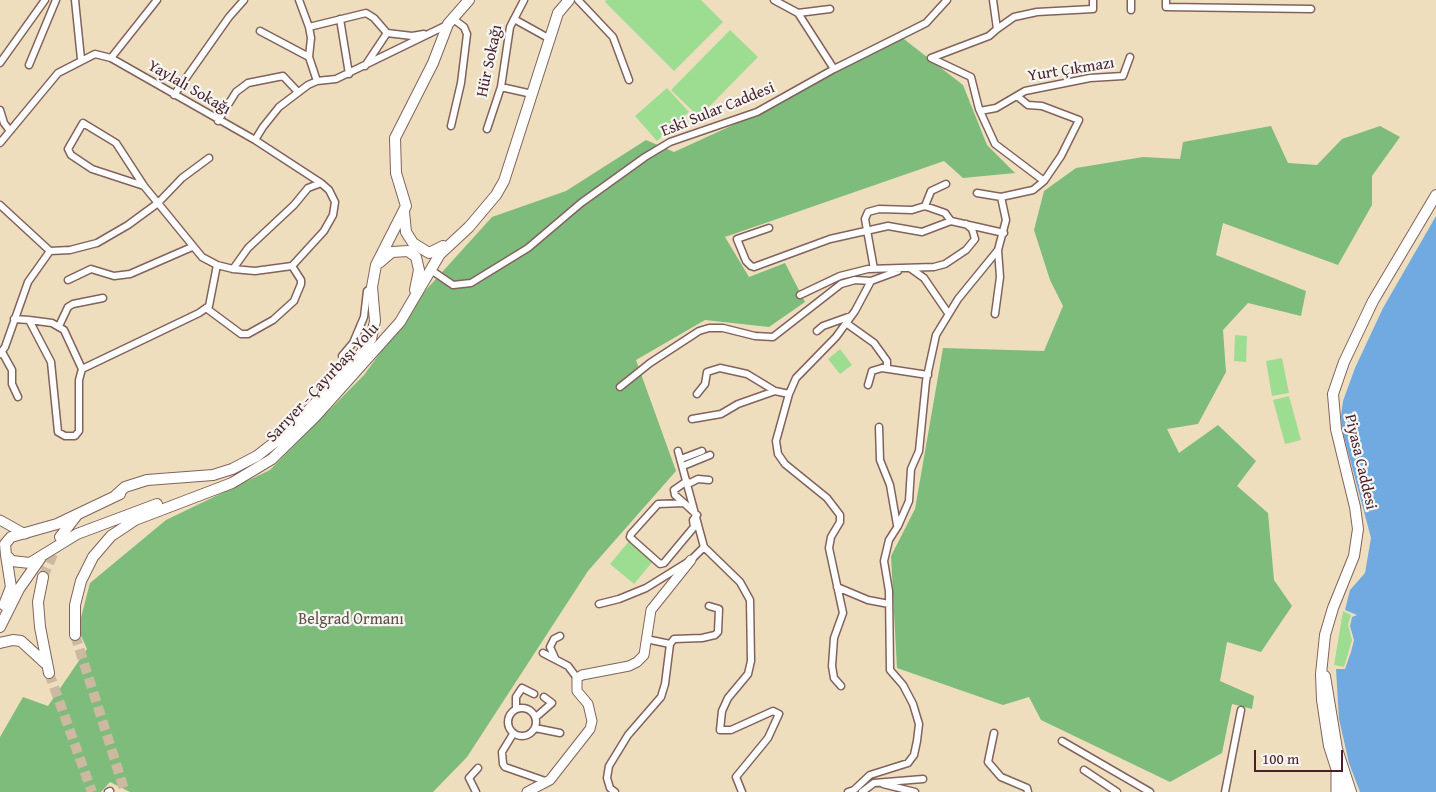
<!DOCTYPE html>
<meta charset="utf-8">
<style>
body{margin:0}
#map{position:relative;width:1436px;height:792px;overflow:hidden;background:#eedebd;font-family:"Gentium Book Plus",serif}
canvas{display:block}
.scale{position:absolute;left:1254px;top:750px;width:89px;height:22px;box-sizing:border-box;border:2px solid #4a1f2b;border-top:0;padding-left:6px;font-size:15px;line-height:18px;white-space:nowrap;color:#4a1f2b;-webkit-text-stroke:4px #f6f6f2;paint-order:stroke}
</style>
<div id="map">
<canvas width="1436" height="792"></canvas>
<div class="scale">100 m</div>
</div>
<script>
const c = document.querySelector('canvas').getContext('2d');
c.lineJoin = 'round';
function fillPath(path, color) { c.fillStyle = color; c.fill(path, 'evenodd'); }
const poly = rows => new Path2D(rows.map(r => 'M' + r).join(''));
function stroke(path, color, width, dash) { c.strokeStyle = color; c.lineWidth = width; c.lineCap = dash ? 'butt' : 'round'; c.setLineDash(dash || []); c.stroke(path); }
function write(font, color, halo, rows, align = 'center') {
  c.font = font + ' "Gentium Book Plus",serif'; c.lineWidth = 4.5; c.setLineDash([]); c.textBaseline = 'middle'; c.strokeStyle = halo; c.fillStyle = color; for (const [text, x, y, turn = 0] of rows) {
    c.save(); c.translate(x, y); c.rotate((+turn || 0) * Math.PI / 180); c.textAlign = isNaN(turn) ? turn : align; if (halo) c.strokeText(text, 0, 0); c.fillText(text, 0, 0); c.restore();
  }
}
const green = poly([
 [606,0,701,0,723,22,674,71,605,2],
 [730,30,758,57,699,117,671,90],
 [667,88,689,112,657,141,635,116],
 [1235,335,1247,336,1246,362,1234,361],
 [840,349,852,365,840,374,828,359],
 [1282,358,1289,393,1272,396,1266,361],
 [1289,396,1301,440,1285,444,1273,400],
 [630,540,654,560,634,584,610,564],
 [1343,611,1351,615,1348,625,1352,640,1344,667,1334,665]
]);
const forest = poly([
 [900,36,963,85,987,145,1015,173,963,178,944,161,725,237,749,277,785,263,805,302,769,327,705,320,636,360,676,471,588,571,467,757,433,792,130,792,110,782,101,792,0,792,0,737,23,697,48,706,87,649,78,629,90,583,166,520,270,470,364,375,425,291,492,217,566,191,646,140,674,152,733,125],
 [1271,126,1288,163,1317,165,1342,139,1380,126,1400,137,1372,176,1372,205,1338,265,1223,223,1216,255,1306,291,1301,316,1248,303,1223,330,1226,372,1198,424,1167,429,1179,453,1218,425,1256,461,1237,486,1268,513,1274,580,1292,606,1261,652,1227,642,1220,681,1254,696,1252,709,1232,704,1222,753,1170,782,1041,720,1029,697,1003,705,897,668,891,556,915,509,943,348,1044,351,1063,306,1050,280,1034,230,1044,191,1076,168,1143,157,1180,159,1183,142]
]);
const water = poly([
 [1436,216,1436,792,1360,792,1349,763,1339,719,1336,669,1345,669,1351,652,1354,640,1350,626,1352,617,1357,615,1345,610,1350,590,1365,573,1371,538,1342,429,1341,416,1343,401,1355,368,1383,308]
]);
const primaryTunnel = poly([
 [43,577,57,545],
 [75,635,125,792],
 [49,673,92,792]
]);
const street = poly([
 [75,0,81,59],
 [299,0,309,27,311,38,309,57],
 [578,0,613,37,629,80],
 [774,0,798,13,834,69],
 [993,0,997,29,1014,17,1037,12,1093,9,1093,0],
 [1131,0,1131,10],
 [1166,0,1166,7,1311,9],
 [798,13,830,9],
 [340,19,349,74],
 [514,19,550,39],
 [309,27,366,13,374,18,387,33],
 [997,29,989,36,931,58,971,77,979,109,995,144,1044,181],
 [260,31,309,57,317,81],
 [111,58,255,140],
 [0,63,45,0],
 [29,65,56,0],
 [365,66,387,33,412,36,424,34],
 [501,87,532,94],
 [174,95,229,17,244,0],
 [0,110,4,123,10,131],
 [980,111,996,108,1025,91,1090,78,1123,76,1130,57],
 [218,121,236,92,248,83,283,76,298,92],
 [451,126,461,83,467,34,464,27,452,18],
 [487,129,501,87,510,27,524,0],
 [0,143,58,73,95,54,111,58,157,0],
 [144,186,92,169,71,155,68,149,83,123,116,143,144,186,202,257,217,265,233,269,255,271,292,266,324,231,333,215,335,202,329,190,321,183,255,140,263,127,279,107,308,85,317,81,336,79,447,25],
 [977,193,1001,197],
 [0,205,50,251,70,250,97,243,128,225,158,203,182,178,209,158],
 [925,206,931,191,946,184],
 [769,228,737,239,746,261,751,266,754,267,830,239,888,226,922,232,951,221,1004,233],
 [910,268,924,278,948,313],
 [233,269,248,248,294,205,308,188,321,183],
 [874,269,865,219,868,212,879,209,912,210,925,206,945,213,951,221],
 [431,270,453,285,471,283,528,248,581,203,645,157,670,142,757,112,834,69,926,23,947,0],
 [68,280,91,269,114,276,130,274,192,247],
 [871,281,898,271],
 [800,295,840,276,868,269,934,267,945,264,966,250,975,239,972,229,966,224],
 [206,308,241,334,248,334,273,320,294,301,301,284,301,280,292,266],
 [995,314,1000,277,998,250],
 [14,319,29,320,52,323,64,330,82,369,79,380,79,431,75,436,65,436,58,432,51,362,29,320],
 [846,323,874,343,887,361,887,366,882,368],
 [59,326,68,307,73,304,103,298],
 [817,331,823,326,851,316],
 [2,352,12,370,12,384,18,397],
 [0,354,5,347,28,282,50,251],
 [342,356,353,343,364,317,367,291,372,287],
 [82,369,199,313,209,306,217,265],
 [868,385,872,371,882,368,928,375],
 [620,387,650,363,699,331,709,328,723,328,755,336,773,337,841,284,855,280,871,281],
 [697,394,705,384,707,372,720,368,747,374,775,391],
 [692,419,721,414,738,404,775,391,789,394],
 [879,427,880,460,890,485,897,525],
 [681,459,702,451],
 [683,466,710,455],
 [688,484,698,479,709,480],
 [684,503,658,504,631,534,630,537,633,540,660,564,664,563,694,527,693,520,697,515,684,503,675,495,674,490,687,481],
 [704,547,740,582,750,600,751,661,748,674,728,698,722,711,720,730,731,730,773,711,779,714,768,738,736,777,742,792],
 [837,587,868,600,889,604],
 [599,604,619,599,646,588,691,560,704,547,678,451],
 [646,639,670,644],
 [543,653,568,666,577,678],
 [555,658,550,647,554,639,560,636],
 [841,686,834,678,832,666,834,638,843,613,829,548,831,537,840,522,840,515,827,498,785,464,778,454,776,441,789,394,796,378,836,337,855,311,871,281],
 '508 722a14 14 0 1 1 28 0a14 14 0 1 1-28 0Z',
 [516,709,516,697,522,688,534,694],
 [536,717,552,703,544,697],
 [535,728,560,733],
 [994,733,988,762,1001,777,1027,788,1028,792],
 [513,734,502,752,503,764,505,767,548,782],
 [1062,741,1150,792],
 [1084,770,1117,792],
 [883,784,915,792],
 [108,792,110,791],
 [476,792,469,778,478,768],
 [615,792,610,788,607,778,609,766,628,735,661,697,665,684,670,644,674,639,702,638,715,635,718,632,719,609,709,606],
 [848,792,854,790,870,775,908,763,914,755,917,741,919,724,913,704,903,685,890,670,889,591,884,561,889,540,898,526,909,501,911,469,919,451,926,381,936,335,958,299,998,250,1006,220,1001,197,1033,190,1044,181,1061,156,1079,120,1042,106,1028,105,1017,96],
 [862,792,874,783,923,779],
 [1225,792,1241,710]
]);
const secondary = poly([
 [0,520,25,534],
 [527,792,550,780,590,729,592,721,588,704,577,691,577,678,582,675,629,666,637,662,644,655,651,610,691,560],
 [1336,792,1336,773]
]);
const primary = poly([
 [404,212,406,232,413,243,429,253,443,246],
 [379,263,392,252,408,251,416,257,419,270,415,290],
 [120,494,57,524,11,537,5,544,6,555,12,561,30,563,77,534,157,504],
 [115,496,125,487,147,480,213,475,232,469,257,456,288,432,358,358,371,339,375,321,372,287,376,265,406,206,396,173,395,138,433,63,448,24,469,0],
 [60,537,77,515],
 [43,577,38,602,40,627,49,673],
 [4,605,11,587,6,555],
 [0,627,19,589,40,559],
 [75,635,75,605,81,581,93,557,111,536,135,520,232,483,272,459,315,417,400,322,440,254,469,227,496,195,504,181,558,13,569,0],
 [0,643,13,640,21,641,45,663],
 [1325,676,1337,749,1351,792],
 [1344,792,1329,746,1322,700,1321,674,1325,635,1333,608,1354,556,1358,529,1355,507,1336,429,1333,394,1344,362,1373,301,1436,195]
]);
const streetNames = [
 ["Hür Sokağı",490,61,-78],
 ["Yurt Çıkmazı",1071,70,-9],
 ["Yaylalı Sokağı",189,88,30],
 ["Eski Sular Caddesi",718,110,-22],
 ["Sarıyer - Çayırbaşı Yolu",323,383,-47],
 ["Piyasa Caddesi",1360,462,77]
];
const parkNames = [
 ["Belgrad Ormanı",351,620]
];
fillPath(green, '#9ddd92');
fillPath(forest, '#7ebc7c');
fillPath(water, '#70aae0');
stroke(primaryTunnel, '#cdb8a0', 10, [10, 5]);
stroke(street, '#83625e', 9);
stroke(secondary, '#83625e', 11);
stroke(primary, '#83625e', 12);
stroke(street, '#fff', 6);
stroke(secondary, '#fff', 9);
stroke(primary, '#fff', 10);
write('16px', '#4a1f2b', '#f6f6f2', streetNames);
write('16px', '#5f4e45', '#f6f6f2', parkNames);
</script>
